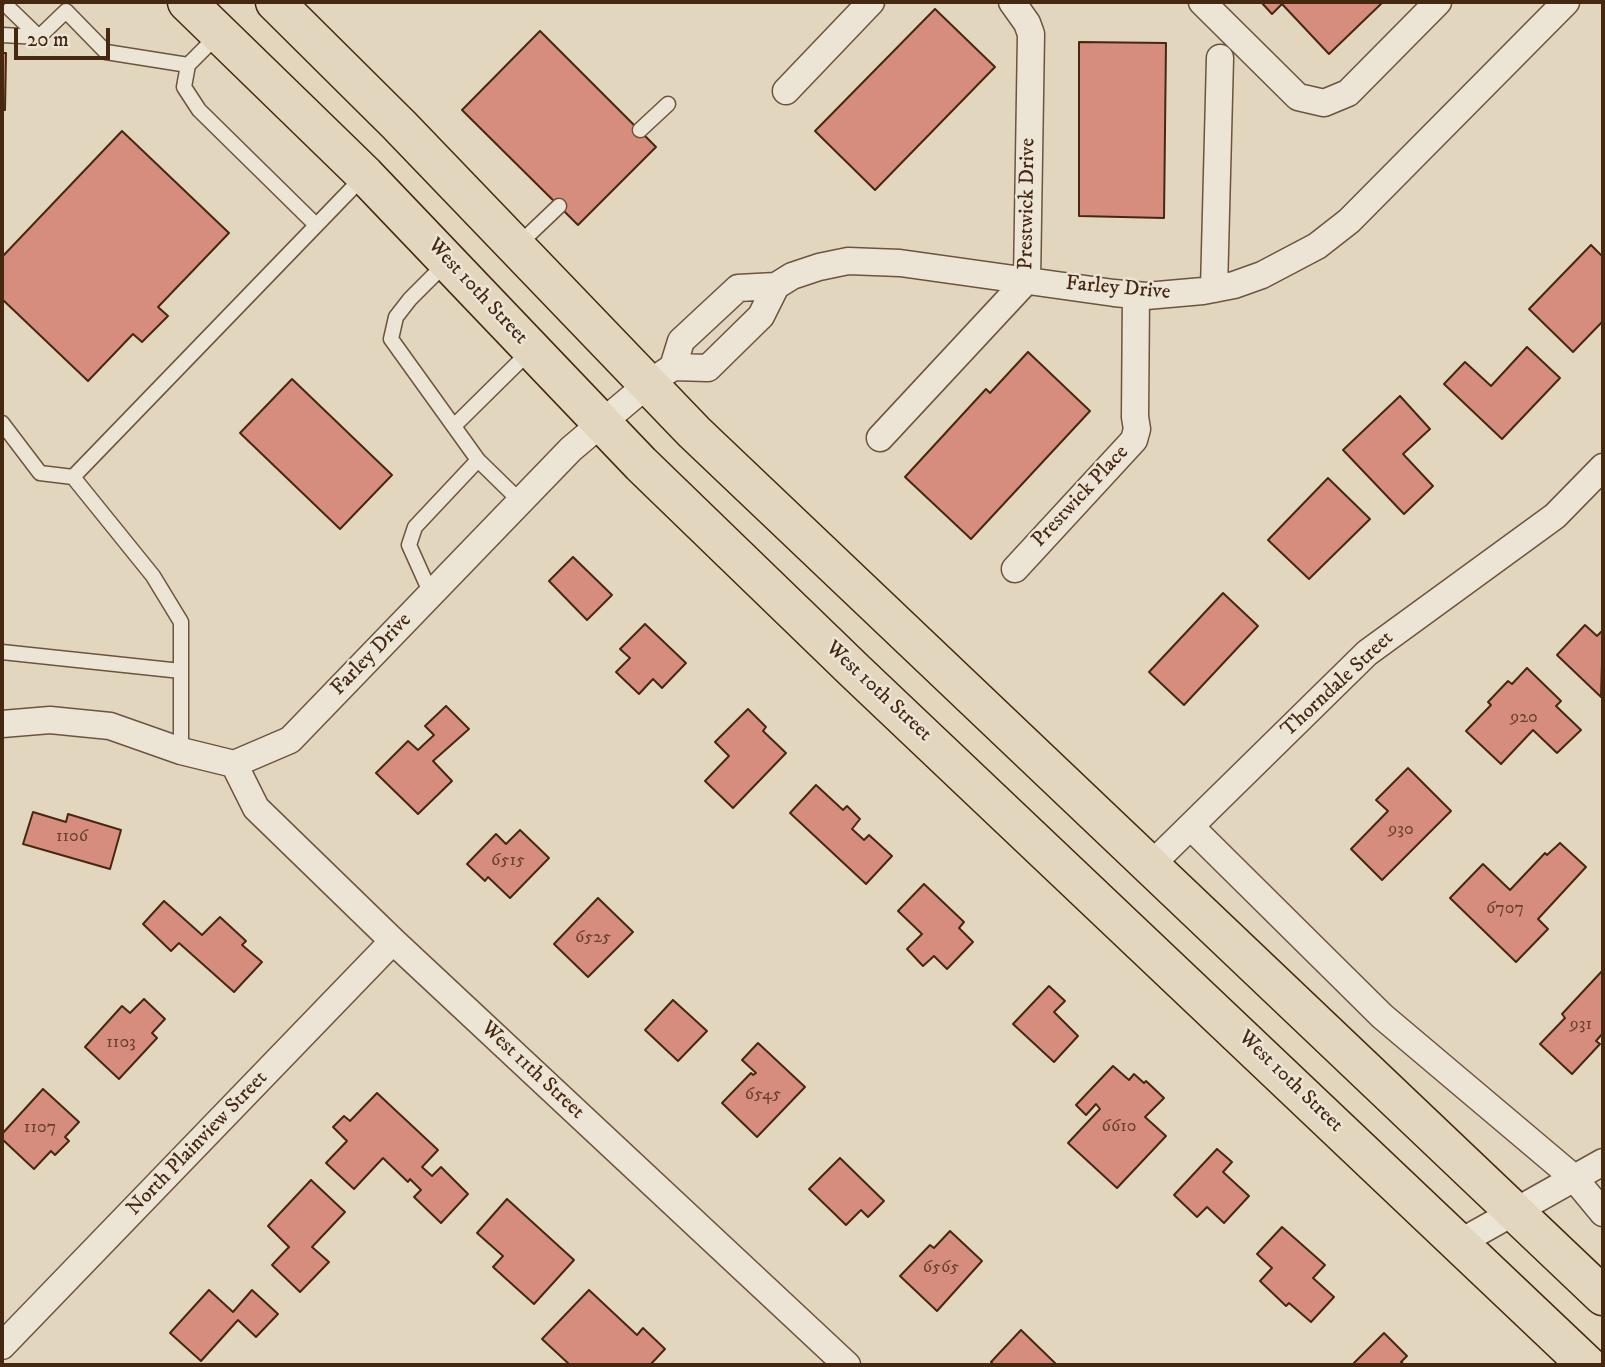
<!DOCTYPE html>
<style>
body{margin:0}
#map{position:relative;width:1605px;height:1367px;overflow:hidden;background:#e2d6be;font-family:"IM FELL DW Pica",serif}
canvas{display:block}
.frame{position:absolute;inset:0;border:4px solid #462811;pointer-events:none}
.scale{position:absolute;left:14px;top:28px;width:96px;height:32px;box-sizing:border-box;border:4px solid #462811;border-top:0;padding-left:9px;font-size:21px;line-height:24px;white-space:nowrap;color:#462811;-webkit-text-stroke:5px #ece4d5;paint-order:stroke}
</style>
<div id="map">
<canvas width="1605" height="1367"></canvas>
<div class="frame"></div>
<div class="scale">20 m</div>
</div>
<script>
const c = document.querySelector('canvas').getContext('2d');
c.lineJoin = 'round';
function fillPath(path, color) { c.fillStyle = color; c.fill(path, 'evenodd'); }
const poly = rows => new Path2D(rows.map(r => 'M' + r).join(''));
function stroke(path, color, width, dash) { c.strokeStyle = color; c.lineWidth = width; c.lineCap = dash ? 'butt' : 'round'; c.setLineDash(dash || []); c.stroke(path); }
function write(font, color, halo, rows, align = 'center') {
  c.font = font + ' "IM FELL DW Pica",serif'; c.lineWidth = 5; c.setLineDash([]); c.textBaseline = 'middle'; c.strokeStyle = halo; c.fillStyle = color; for (const [text, x, y, turn = 0] of rows) {
    c.save(); c.translate(x, y); c.rotate((+turn || 0) * Math.PI / 180); c.textAlign = isNaN(turn) ? turn : align; if (halo) c.strokeText(text, 0, 0); c.fillText(text, 0, 0); c.restore();
  }
}
const building = poly([
 [1261,2,1383,2,1329,54,1282,4,1272,14,1261,2],
 [935,9,995,67,875,190,815,131,935,9],
 [540,31,656,147,578,225,462,110,540,31],
 [1079,42,1166,43,1164,218,1079,216,1079,42],
 [2,53,6,53,5,110,2,110,2,53],
 [122,131,229,233,158,307,168,316,142,342,133,334,88,381,2,299,2,257,122,131],
 [1591,245,1603,257,1603,321,1573,352,1529,309,1591,245],
 [1527,347,1560,378,1502,439,1444,384,1465,362,1491,386,1527,347],
 [1028,352,1090,411,971,539,905,477,986,389,990,393,1028,352],
 [292,379,392,475,340,529,240,433,292,379],
 [1400,396,1430,429,1403,454,1433,486,1404,514,1343,450,1400,396],
 [1328,478,1370,519,1309,579,1268,540,1328,478],
 [573,557,612,595,587,620,549,581,573,557],
 [1223,593,1258,626,1184,705,1149,672,1223,593],
 [645,624,686,663,662,688,653,679,639,694,616,672,630,658,620,649,645,624],
 [1585,625,1597,636,1603,630,1601,697,1557,655,1585,625],
 [1527,668,1561,701,1556,706,1581,730,1557,753,1533,730,1501,764,1466,731,1491,705,1488,702,1508,681,1512,684,1527,668],
 [446,706,469,729,433,761,452,781,418,814,376,773,408,741,418,750,434,735,425,726,446,706],
 [748,709,766,727,763,731,786,753,733,808,705,781,729,756,715,742,748,709],
 [1408,768,1451,811,1382,880,1351,849,1388,811,1376,800,1408,768],
 [816,785,843,810,847,806,860,819,852,829,864,840,869,835,892,856,866,884,790,813,816,785],
 [33,812,66,822,68,814,121,830,110,869,23,844,33,812],
 [520,830,549,858,510,898,488,877,485,881,467,864,496,834,506,844,520,830],
 [1560,843,1586,867,1538,919,1548,929,1516,962,1450,898,1483,864,1510,890,1545,853,1547,855,1560,843],
 [924,884,964,922,959,928,973,942,947,969,934,956,923,966,907,949,922,934,898,911,924,884],
 [598,898,633,932,588,977,554,944,598,898],
 [164,901,202,935,220,917,246,941,242,945,262,962,234,992,179,943,171,951,143,924,164,901],
 [1603,970,1603,1033,1596,1041,1600,1044,1572,1074,1540,1044,1565,1018,1562,1014,1603,970],
 [1049,986,1065,1001,1054,1012,1078,1036,1054,1062,1013,1024,1049,986],
 [144,999,165,1019,152,1033,157,1038,119,1079,85,1047,122,1006,130,1013,144,999],
 [673,1000,707,1031,678,1061,645,1030,673,1000],
 [758,1043,805,1087,757,1137,722,1103,751,1073,753,1075,756,1073,742,1060,758,1043],
 [1113,1066,1129,1080,1134,1074,1144,1083,1146,1081,1164,1098,1145,1117,1166,1136,1117,1188,1068,1143,1100,1109,1096,1104,1086,1115,1076,1105,1113,1066],
 [43,1089,79,1122,65,1137,69,1141,55,1155,51,1151,34,1169,2,1139,2,1134,43,1089],
 [377,1093,438,1150,422,1167,432,1176,441,1167,468,1194,441,1223,414,1197,421,1190,410,1179,408,1182,383,1158,354,1189,326,1163,347,1141,333,1127,344,1116,350,1121,377,1093],
 [1217,1149,1232,1162,1223,1172,1249,1196,1224,1223,1207,1207,1197,1217,1174,1195,1217,1149],
 [840,1158,884,1201,868,1217,861,1210,846,1225,809,1189,840,1158],
 [311,1180,345,1212,312,1247,329,1262,300,1292,272,1265,289,1247,268,1226,311,1180],
 [507,1199,574,1260,534,1304,493,1267,503,1256,477,1233,507,1199],
 [1282,1227,1325,1265,1313,1278,1334,1297,1311,1322,1289,1303,1286,1306,1260,1281,1272,1268,1257,1254,1282,1227],
 [950,1231,982,1261,937,1311,900,1276,930,1245,934,1248,950,1231],
 [209,1290,233,1312,252,1290,278,1314,256,1337,238,1320,201,1361,170,1333,209,1290],
 [589,1290,637,1335,643,1328,665,1349,650,1365,570,1365,542,1339,589,1290],
 [1021,1330,1057,1365,994,1365,991,1362,1021,1330],
 [1384,1333,1407,1356,1401,1362,1405,1365,1352,1365,1384,1333]
]);
const service = poly([
 [10,9,39,37],
 [219,34,188,65,184,87,199,110,316,225],
 [2,35,39,37,66,11,106,52,188,65],
 [640,130,668,104],
 [518,245,559,206],
 [447,262,410,299,396,317,391,339,478,460],
 [2,423,40,473,73,477,364,176],
 [454,426,530,351],
 [73,477,153,576,181,622,181,751],
 [431,594,409,545,415,527,478,460,520,501],
 [2,652,181,671]
]);
const minor = poly([
 [1202,2,1298,97,1324,103,1348,93,1438,2],
 [786,91,871,2],
 [1214,289,1220,58],
 [673,367,681,341,738,288,776,286,792,276,819,267,848,261,900,263,1114,293,1146,296,1203,291,1234,285,1262,275,1317,246,1349,221,1566,2],
 [880,438,1027,280,1031,34,1027,23,1012,2],
 [1015,569,1134,440,1137,429,1135,417,1136,295],
 [2,724,50,720,110,726,181,751,234,764,290,740,571,449,648,384,673,367,708,368,761,316,776,286],
 [234,764,256,808,393,941,847,1365],
 [1191,827,1382,1016,1574,1178,1603,1213],
 [1150,866,1367,653,1555,516,1603,467],
 [1459,1243,1603,1162],
 [2,1346,393,941]
]);
const primary = poly([
 [187,2,365,175,641,464,856,672,1587,1365],
 [275,2,399,125,694,432,1603,1296]
]);
const numberNames = [
 ["920",1524,718],
 ["930",1401,830],
 ["1106",72,837],
 ["6515",508,861],
 ["6707",1505,909],
 ["6525",593,938],
 ["931",1581,1025],
 ["1103",121,1043],
 ["6545",763,1095],
 ["6610",1119,1127],
 ["1107",40,1128],
 ["6565",941,1268]
];
const streetNames = [
 ["Prestwick Drive",1028,204,-89],
 ["Farley Drive",1118,289,5],
 ["West 10th Street",477,292,47],
 ["Prestwick Place",1081,497,-47],
 ["Farley Drive",372,655,-46],
 ["Thorndale Street",1338,685,-43],
 ["West 10th Street",878,692,43],
 ["West 11th Street",532,1071,43],
 ["West 10th Street",1290,1082,44],
 ["North Plainview Street",198,1144,-46]
];
fillPath(building, '#d78d7e');
stroke(building, '#462811', 2);
stroke(service, '#6d543c', 17);
stroke(minor, '#6d543c', 29);
stroke(primary, '#462811', 41);
stroke(service, '#ece4d5', 14);
stroke(minor, '#ece4d5', 26);
stroke(primary, '#e2d6be', 38);
write('18px', '#6a412c', null, numberNames);
write('21px', '#462811', '#ece4d5', streetNames);
</script>
